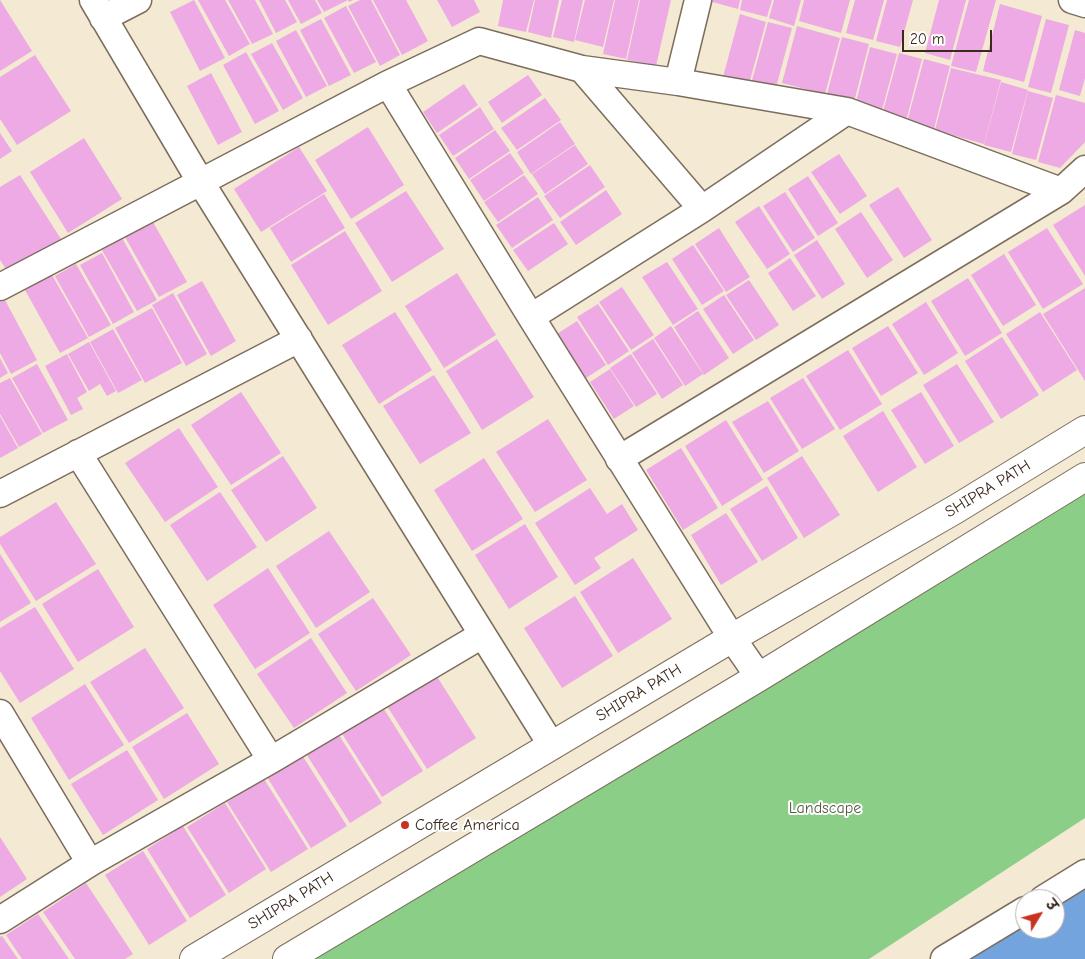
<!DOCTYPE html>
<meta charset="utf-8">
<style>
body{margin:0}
#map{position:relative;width:1085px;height:959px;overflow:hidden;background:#f4e9d2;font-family:"Comic Neue","Playpen Sans Deva",sans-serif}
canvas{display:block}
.north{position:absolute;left:1015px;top:889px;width:50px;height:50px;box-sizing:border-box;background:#fff;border:1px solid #b1aaa5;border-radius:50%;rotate:53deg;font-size:14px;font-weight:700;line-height:20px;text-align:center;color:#3b2a1e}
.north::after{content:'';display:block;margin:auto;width:18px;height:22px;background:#c8321e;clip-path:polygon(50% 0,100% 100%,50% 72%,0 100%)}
.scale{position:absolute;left:902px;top:30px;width:90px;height:22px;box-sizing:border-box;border:2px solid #3b2a1e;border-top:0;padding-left:6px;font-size:15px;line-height:18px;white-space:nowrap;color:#3b2a1e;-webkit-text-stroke:4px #fff;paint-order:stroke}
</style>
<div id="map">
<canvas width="1085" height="959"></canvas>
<div class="north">उ</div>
<div class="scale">20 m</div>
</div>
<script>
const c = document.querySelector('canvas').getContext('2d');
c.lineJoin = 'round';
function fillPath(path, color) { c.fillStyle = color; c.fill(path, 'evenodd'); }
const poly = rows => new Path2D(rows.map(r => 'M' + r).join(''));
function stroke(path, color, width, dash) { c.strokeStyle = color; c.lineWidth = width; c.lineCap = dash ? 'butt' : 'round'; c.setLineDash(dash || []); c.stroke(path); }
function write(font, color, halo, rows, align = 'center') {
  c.font = font + ' "Comic Neue",sans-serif'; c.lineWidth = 4; c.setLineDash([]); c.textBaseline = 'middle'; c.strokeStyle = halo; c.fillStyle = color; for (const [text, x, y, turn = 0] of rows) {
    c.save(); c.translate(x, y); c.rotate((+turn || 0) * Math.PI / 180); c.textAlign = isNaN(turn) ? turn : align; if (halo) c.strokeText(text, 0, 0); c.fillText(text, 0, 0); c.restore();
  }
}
const green = poly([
 [1085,475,1085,818,869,959,280,959]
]);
const water = poly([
 [1085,887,1085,959,957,959,1025,921,1025,929,1055,929,1055,904]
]);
const building = poly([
 [0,0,32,51,0,71],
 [194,0,225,58,200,71,170,12],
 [198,0,225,0,250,44,229,56],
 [228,0,255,0,273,34,252,44],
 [259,0,285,0,297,22,276,33],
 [288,0,315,0,322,13,301,24],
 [317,0,353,0,349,2,348,0,324,12],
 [360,0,371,0,400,55,380,66,348,6],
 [373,0,406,0,428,41,402,55],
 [437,0,474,0,480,12,452,27],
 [503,0,534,0,526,32,498,26],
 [535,0,559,0,551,38,528,32],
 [562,0,583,0,574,42,553,37],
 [585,0,614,0,603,47,575,40],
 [615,0,639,0,626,59,603,54],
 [640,0,671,0,656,66,627,60],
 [705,0,740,0,738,9],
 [742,0,772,0,767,17,740,10],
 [774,0,801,0,794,26,769,18],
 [804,0,850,0,841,33,799,21],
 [855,0,884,0,873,40,846,33],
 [887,0,913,0,900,47,876,41],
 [939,0,966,0,950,60,925,53],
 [969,0,996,0,976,72,951,66],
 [1000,4,1042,16,1024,82,983,71],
 [346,6,376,62,354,73,324,18],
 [740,14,766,22,749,84,723,77],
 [321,19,351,75,329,86,300,30],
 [1046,19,1069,25,1051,93,1028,87],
 [768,22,792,28,775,91,751,84],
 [797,26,840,38,825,94,782,83],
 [296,30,327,86,306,97,276,41],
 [1075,30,1085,33,1085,78,1080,96,1059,90],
 [842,37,869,44,853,106,826,98],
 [272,43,303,98,283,110,251,54],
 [870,47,897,54,881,114,855,106],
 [246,52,279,111,255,124,223,65],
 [899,53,922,59,906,121,882,115],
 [35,55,71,111,17,145,0,119,0,77],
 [924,59,950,66,934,129,907,122],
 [951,68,1001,80,984,144,935,130],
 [211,73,242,132,218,145,187,86],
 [528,75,542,95,502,123,488,102],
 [1001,82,1028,90,1011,152,984,145],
 [464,84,478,105,437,133,423,112],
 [1028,91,1053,98,1036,160,1012,154],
 [1056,95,1085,103,1085,142,1060,168,1038,162],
 [545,98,561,120,517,150,501,128],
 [480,107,494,129,453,156,439,135],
 [560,122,575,144,531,174,517,152],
 [368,127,404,185,351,219,315,160],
 [495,130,510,151,469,179,455,158],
 [0,133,12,151,0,159],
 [84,138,122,199,68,233,30,172],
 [575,145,588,164,545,194,532,174],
 [299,147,327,191,261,232,234,189],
 [510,153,524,173,484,201,470,180],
 [839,154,867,196,840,214,811,172],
 [590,165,605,187,560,218,544,196],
 [20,175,61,239,8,272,0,260,0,187],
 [524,175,538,194,498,222,484,202],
 [808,176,838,223,818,236,788,189],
 [898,187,932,240,904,258,869,205],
 [606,190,622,214,576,245,560,222],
 [406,191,444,249,392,282,355,223],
 [785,192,815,238,793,252,763,206],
 [324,194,345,228,291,262,270,228],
 [538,197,553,220,512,248,496,225],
 [1085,205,1085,276,1053,225],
 [759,206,790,254,767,269,735,222],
 [861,212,893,260,867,278,835,229],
 [153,222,187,282,159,297,125,237],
 [554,223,568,244,528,271,513,250],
 [719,228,750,277,726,292,695,244],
 [1047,228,1083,284,1043,309,1008,252],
 [345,231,382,291,328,325,291,265],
 [122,238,157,300,137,311,102,250],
 [817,240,845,284,822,299,794,255],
 [693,245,724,291,702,305,672,259],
 [102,253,134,312,113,324,80,265],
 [1004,254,1036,305,1003,326,971,275],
 [790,258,816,296,793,311,768,273],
 [667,262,698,309,673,325,642,277],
 [76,264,111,325,89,337,55,276],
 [457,273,496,335,444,368,405,306],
 [52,275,88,338,60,353,25,290],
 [968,278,1002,333,965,356,931,301],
 [749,280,779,325,756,340,726,295],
 [202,281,236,341,211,356,177,295],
 [622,287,654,335,631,350,599,302],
 [1085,288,1085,381,1043,314],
 [173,293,207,354,186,366,152,305],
 [724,295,754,340,733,354,703,309],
 [5,300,37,360,11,374,0,353,0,302],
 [926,302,958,353,924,375,892,324],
 [598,304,629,351,608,365,577,317],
 [152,308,182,363,145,383,115,328],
 [698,311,729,358,704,375,674,327],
 [395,312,432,370,379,404,342,345],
 [1040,312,1077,370,1043,392,1006,334],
 [577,321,606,365,586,378,557,334],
 [671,326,703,374,685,386,654,338],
 [888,326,918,373,881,396,852,348],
 [113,329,142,380,118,393,90,342],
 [1002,337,1039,395,1001,419,965,361],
 [497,339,534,397,482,430,446,371],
 [653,339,683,385,662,399,632,353],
 [89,342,116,391,107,396,100,384,89,391,68,354],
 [848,350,882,404,840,430,806,376],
 [67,354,87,392,77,398,83,409,71,415,45,366],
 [631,354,657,394,636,407,610,368],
 [0,358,8,373,0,378],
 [37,364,68,420,43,433,12,378],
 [957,364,994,422,959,443,923,385],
 [610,369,634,406,614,419,590,382],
 [434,375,471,433,420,464,383,406],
 [10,378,42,434,19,447,0,414,0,383],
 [803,378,835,429,802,449,770,398],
 [241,392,281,453,231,485,191,425],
 [921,392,954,446,925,464,891,410],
 [768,401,799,451,764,473,732,422],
 [883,411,917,467,878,492,843,436],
 [0,416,18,448,0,458],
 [548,419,587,480,535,512,496,452],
 [726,420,763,480,722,506,685,446],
 [179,428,218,487,165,522,125,463],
 [681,448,718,508,683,530,646,470],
 [283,456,317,508,266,542,231,490],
 [802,456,840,515,804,538,767,478],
 [484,458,523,519,472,551,434,490],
 [767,486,798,538,762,561,730,509],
 [590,488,607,514,622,504,638,530,594,558,601,568,575,585,535,523],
 [220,492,257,547,207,581,170,525],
 [56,502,96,564,36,601,0,544,0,537],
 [726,513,758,562,721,585,691,535],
 [525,524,558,577,509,609,475,555],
 [329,531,370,592,316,628,276,566],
 [0,554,31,603,0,622],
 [633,558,672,619,618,653,580,592],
 [268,568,310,633,255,669,213,605],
 [98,569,134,627,78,662,42,604],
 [575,596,613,656,562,688,524,628],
 [373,598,411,655,356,691,318,634],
 [35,607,74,669,20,703,0,671,0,628],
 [311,638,347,693,294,728,257,674],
 [145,648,184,708,129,743,90,682],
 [436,675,476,738,427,769,387,706],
 [85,684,124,745,69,780,31,718],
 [382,706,423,771,382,797,341,732],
 [187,713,219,764,164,799,132,747],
 [337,732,382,803,350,823,305,752],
 [127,750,158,800,103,835,71,784],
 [302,755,347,826,311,848,267,777],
 [264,779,308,849,271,872,227,802],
 [225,803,266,869,229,893,187,827],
 [183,826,226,895,190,918,147,849],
 [0,837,27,879,0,897],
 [143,851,187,921,149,945,105,875],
 [86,883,133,954,125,959,75,959,43,912],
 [38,914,69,959,22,959,6,935],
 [2,936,18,959,0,959,0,937]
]);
const minor = poly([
 [93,0,200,181,552,746],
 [1072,0,1085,4],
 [103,18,138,0],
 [582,69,702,209,847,111],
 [678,82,698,0],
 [388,84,531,317,732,638,759,677],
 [0,287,388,84,479,41,582,69,678,82,847,111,1061,191],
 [531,317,702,209],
 [78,453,271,760],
 [619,459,1061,191,1085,169],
 [0,494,299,339],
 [0,713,90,863],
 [1043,899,1085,873],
 [0,920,90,863,271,760,482,635],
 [944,959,1025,910]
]);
const tertiary = poly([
 [194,959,732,638,956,509,1085,430],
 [287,959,759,677,1085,477]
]);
const markers = [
 [405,825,5,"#c8321e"]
];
const streetNames = [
 ["SHIPRA PATH",988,489,-31],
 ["SHIPRA PATH",639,693,-31],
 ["SHIPRA PATH",291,901,-31]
];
const parkNames = [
 ["Landscape",825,808]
];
const poiNames = [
 ["Coffee America",415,825]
];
fillPath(green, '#8bce87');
fillPath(water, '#73a4de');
fillPath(building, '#eeaae4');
stroke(minor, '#7c6d5d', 29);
stroke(tertiary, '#7c6d5d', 30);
stroke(minor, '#fff', 26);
stroke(tertiary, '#fff', 28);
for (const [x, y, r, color] of markers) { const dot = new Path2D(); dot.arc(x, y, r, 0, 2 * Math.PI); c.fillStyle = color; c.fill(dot); stroke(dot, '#fff', 2); }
write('16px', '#3b2a1e', '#fff', streetNames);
write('16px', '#535b3e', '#fff', parkNames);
write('16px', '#3b2a1e', '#fff', poiNames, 'left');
</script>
